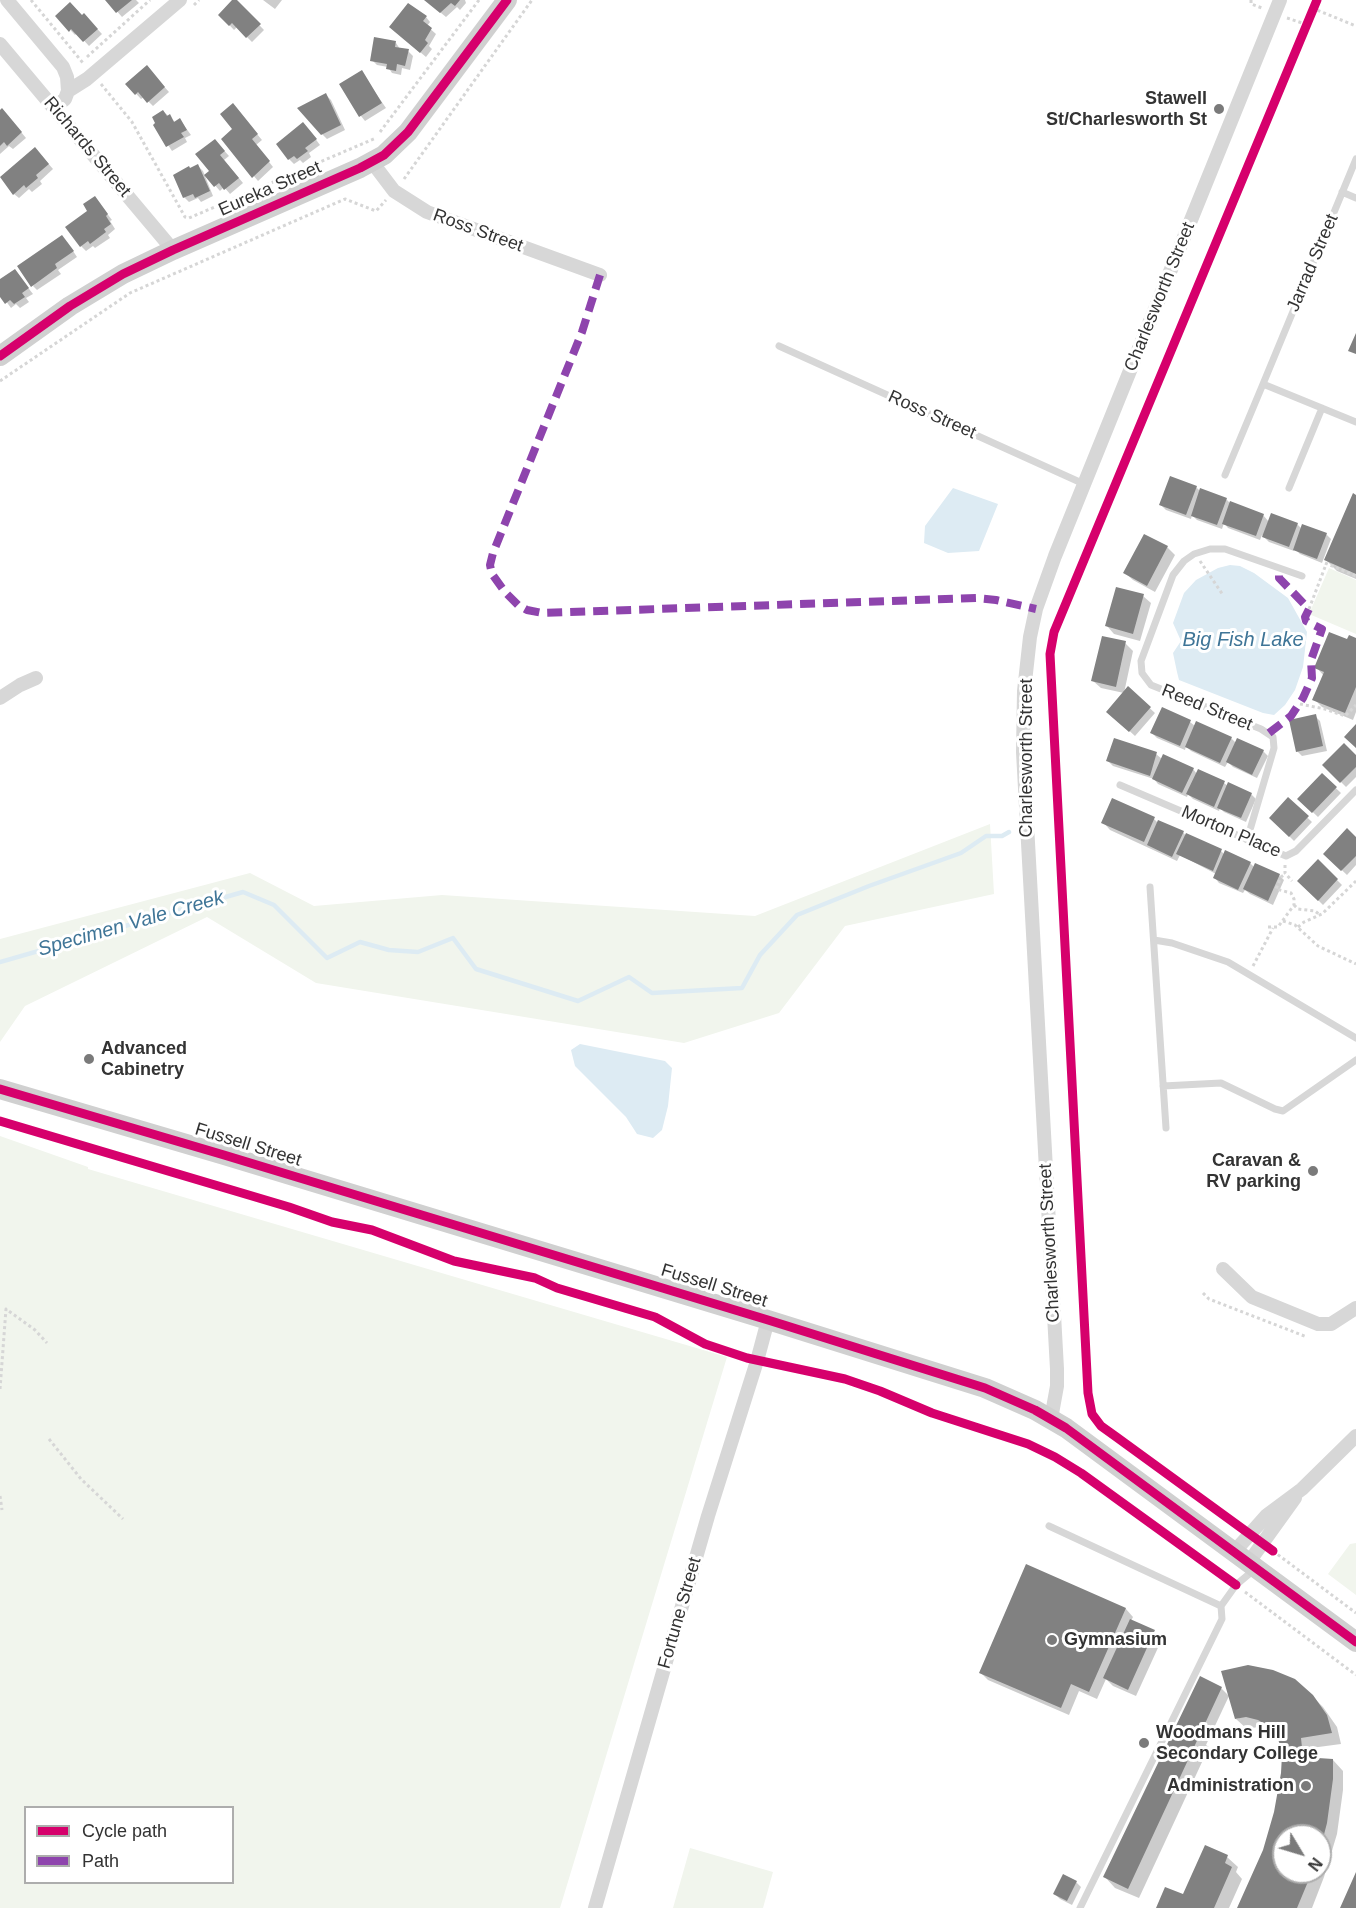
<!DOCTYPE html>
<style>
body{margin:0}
#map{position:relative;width:1356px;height:1908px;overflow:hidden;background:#fff;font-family:Arial,sans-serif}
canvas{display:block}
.legend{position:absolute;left:24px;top:1806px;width:210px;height:78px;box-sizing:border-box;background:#fff;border:2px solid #adadad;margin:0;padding:8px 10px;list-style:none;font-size:18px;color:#333}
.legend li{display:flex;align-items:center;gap:12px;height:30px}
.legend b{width:30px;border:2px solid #adadad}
.north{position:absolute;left:1272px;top:1824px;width:60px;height:60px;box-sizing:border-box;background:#fff;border:2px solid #adadad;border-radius:50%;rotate:128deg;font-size:16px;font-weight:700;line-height:24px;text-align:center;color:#333}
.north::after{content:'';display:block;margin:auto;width:21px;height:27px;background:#7a7a7a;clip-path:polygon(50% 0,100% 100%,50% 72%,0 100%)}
</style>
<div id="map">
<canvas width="1356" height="1908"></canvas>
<ul class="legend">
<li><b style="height:8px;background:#d6006c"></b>Cycle path</li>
<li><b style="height:8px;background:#8e44ad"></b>Path</li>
</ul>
<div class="north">N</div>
</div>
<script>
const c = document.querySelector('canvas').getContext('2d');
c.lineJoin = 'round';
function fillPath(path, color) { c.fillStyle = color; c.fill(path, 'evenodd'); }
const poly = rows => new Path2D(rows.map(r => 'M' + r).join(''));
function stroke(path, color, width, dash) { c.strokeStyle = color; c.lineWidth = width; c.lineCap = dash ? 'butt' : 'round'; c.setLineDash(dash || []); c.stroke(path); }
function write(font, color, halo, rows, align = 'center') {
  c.font = font + ' Arial,sans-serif'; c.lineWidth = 6; c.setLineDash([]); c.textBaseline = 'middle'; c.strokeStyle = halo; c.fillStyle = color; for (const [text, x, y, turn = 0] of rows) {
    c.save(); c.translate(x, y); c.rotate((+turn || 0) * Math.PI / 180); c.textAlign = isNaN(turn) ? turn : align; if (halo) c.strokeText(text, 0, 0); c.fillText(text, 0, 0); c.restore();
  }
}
const green = poly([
 [1329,568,1356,580,1356,634,1309,614],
 [990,824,994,894,845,926,779,1013,684,1043,316,983,207,917,25,1006,0,1042,0,939,250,873,314,906,442,895,755,916],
 [0,1136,88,1167,88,1169,727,1357,560,1908,0,1908],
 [26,1808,232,1808,232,1882,26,1882],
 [1356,1543,1356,1595,1328,1574,1350,1544],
 [690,1848,773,1872,763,1908,673,1908]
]);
const water = poly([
 [953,488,998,504,979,551,948,553,924,543,925,526],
 [1230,565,1240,566,1254,573,1288,598,1307,632,1303,667,1295,690,1285,705,1274,715,1263,713,1179,680,1177,672,1173,653,1181,641,1173,623,1184,593,1196,580,1218,568],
 [580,1044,665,1061,672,1068,668,1106,662,1130,653,1138,637,1134,626,1117,575,1066,571,1050]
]);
const shadow = poly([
 [107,0,136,0,139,3,122,17],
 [235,0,264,30,252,42,237,27,234,30,220,15],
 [263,0,282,0,275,9],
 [425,0,465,0,466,3,460,10,457,7,446,17],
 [84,15,102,34,89,46,77,33,75,35,57,16,82,17],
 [426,17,430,22,427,26,436,34,429,46,432,49,426,57,396,32],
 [396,43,400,49,408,51,413,56,410,70,402,68,401,75,392,73,388,67,377,65,372,60],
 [151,72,169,92,153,106,144,97,141,99,127,84],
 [361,72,386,108,365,121,361,116],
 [326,95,331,100,345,130,327,139,322,134],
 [237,110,262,140,256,145,273,167,258,181,223,139,234,129],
 [163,111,176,123,180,120,191,135,185,138,187,142,172,151,155,125],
 [0,112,7,115,26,138,13,149,9,146,0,154],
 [308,129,320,145,309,153,311,157,303,163,300,160,294,164,289,159],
 [220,146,229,156,224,160,243,183,230,194,224,187,220,191,206,175,211,172],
 [40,154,53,169,40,181,42,184,32,192,29,189,19,198,14,194],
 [198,166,203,171,213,196,201,202,198,198,189,202,184,197,190,170],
 [99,203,112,220,110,221,115,229,108,235,110,238,95,248,93,246,86,251,81,246],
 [67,242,77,257,58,270,61,274,37,290,33,286],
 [15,271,33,294,26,298,29,302,20,308,16,304,11,308,0,293,0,281],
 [1196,487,1201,492,1226,499,1230,503,1263,515,1269,522,1297,524,1302,529,1326,534,1331,539,1322,563,1300,554,1295,549,1294,551,1269,542,1262,535,1260,540,1228,528,1224,523,1222,529,1197,520,1192,515,1191,519,1166,510,1161,505],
 [1356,496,1356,579,1337,571,1326,560],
 [1167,547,1175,555,1155,592,1133,580,1125,573],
 [1143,596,1151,603,1140,641,1114,634,1107,626],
 [1356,640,1356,712,1353,720,1322,707,1314,699,1324,676,1316,667],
 [1125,643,1133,651,1124,693,1101,688,1093,681],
 [1128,688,1155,713,1135,736,1113,716],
 [1163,709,1190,722,1195,726,1231,738,1236,743,1263,751,1268,756,1257,778,1233,767,1228,762,1225,767,1191,751,1186,746,1185,750,1157,738,1152,733],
 [1315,716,1320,721,1327,751,1302,756,1297,751],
 [1156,754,1162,759,1193,769,1197,774,1198,771,1224,783,1228,786,1251,794,1256,799,1246,822,1224,812,1220,808,1219,811,1193,799,1188,794,1187,797,1158,784,1154,779,1113,766,1108,761],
 [1356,757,1356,777,1346,787,1324,765],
 [1322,775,1341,793,1318,817,1299,799],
 [1288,799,1312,822,1294,841,1271,818],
 [1154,819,1158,823,1183,832,1186,836,1221,851,1225,855,1250,863,1254,867,1279,875,1284,880,1273,905,1250,894,1245,890,1243,893,1219,883,1215,878,1216,874,1180,855,1177,861,1110,830,1103,822],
 [1356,839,1356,865,1347,875,1325,854],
 [1318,861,1342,885,1323,905,1299,881],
 [1027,1566,1126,1609,1133,1617,1131,1621,1154,1632,1162,1639,1136,1696,1113,1686,1106,1679,1097,1699,1079,1691,1069,1715,988,1680,980,1672],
 [1221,1688,1229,1696,1206,1745,1209,1747,1139,1898,1115,1888,1105,1877],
 [1312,1696,1323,1707,1337,1727,1341,1744,1311,1748,1312,1759,1333,1760,1343,1771,1343,1790,1337,1834,1324,1877,1312,1908,1239,1908,1264,1851,1280,1794,1283,1755,1278,1733,1258,1727,1247,1729,1236,1719],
 [1284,1836,1320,1836,1320,1872,1284,1872],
 [1227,1857,1238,1867,1236,1872,1242,1879,1229,1908,1157,1908,1183,1896],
 [1076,1882,1081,1887,1072,1905,1060,1899,1055,1894]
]);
const stream = poly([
 [0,962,243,892,274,905,327,958,360,942,389,950,418,952,453,938,476,969,578,1001,629,977,652,993,742,988,760,955,797,915,869,886,961,853,986,836,1002,836,1009,832]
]);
const building = poly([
 [105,0,132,0,116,13],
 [232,0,237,0,261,24,246,38,232,23,229,26,218,15],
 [424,0,460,0,455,6,451,3,440,13],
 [70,2,82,15,84,13,98,29,83,42,71,29,69,32,55,16],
 [408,3,427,16,423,21,432,28,425,40,428,43,420,53,389,27],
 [374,37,396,41,395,47,409,49,405,66,397,64,396,71,386,69,387,64,370,61],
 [147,65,165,87,147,103,138,92,135,95,125,84],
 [362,70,382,103,359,117,339,84],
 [326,93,341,125,321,135,297,108],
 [233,103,258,134,252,139,270,161,252,178,221,139,232,129,220,114],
 [2,108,22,132,7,146,4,142,0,146,0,110],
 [163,110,167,116,170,114,174,122,180,118,187,130,181,133,184,137,166,147,153,125,155,123,152,117],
 [303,122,317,139,305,148,308,151,297,159,294,156,288,160,276,144],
 [215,139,225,151,220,155,239,178,224,190,219,183,214,187,204,175,209,171,195,154],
 [35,147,49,164,36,175,38,178,26,188,24,185,13,195,0,177],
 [198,164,210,191,195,198,193,194,183,198,173,175,189,166,190,168],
 [95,196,108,214,106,216,111,224,104,229,106,232,90,244,88,241,80,247,65,227,87,211,83,204],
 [62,235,74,251,55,264,57,268,31,287,17,266],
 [15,269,29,288,22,293,25,297,14,304,10,300,5,304,0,297,0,279],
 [1356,333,1356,354,1348,351],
 [1170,476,1197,486,1186,515,1159,505],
 [1200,488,1227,498,1217,525,1191,516],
 [1353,493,1356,495,1356,574,1324,560],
 [1230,501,1264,514,1256,536,1222,524],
 [1271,513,1298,523,1289,547,1262,537],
 [1302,524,1327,533,1317,559,1293,550],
 [1144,534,1168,546,1147,586,1123,573],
 [1116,587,1144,594,1133,634,1105,626],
 [1329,632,1347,639,1349,635,1356,638,1356,687,1345,713,1312,700,1324,672,1314,668],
 [1102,636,1126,641,1116,687,1091,681],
 [1128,686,1151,707,1129,732,1106,712],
 [1162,707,1191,720,1180,746,1150,733],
 [1316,714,1323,746,1296,752,1289,720],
 [1196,721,1232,737,1220,763,1185,747],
 [1356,724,1356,748,1344,737],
 [1114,738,1157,752,1150,776,1106,761],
 [1237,738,1264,750,1252,775,1226,762],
 [1344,743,1356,755,1356,767,1340,783,1322,765],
 [1163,754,1194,768,1182,793,1152,779],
 [1198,769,1225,781,1214,807,1186,794],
 [1322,773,1337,787,1312,813,1297,799],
 [1228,782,1252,793,1241,818,1217,808],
 [1288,797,1309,816,1289,837,1269,818],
 [1112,798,1155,817,1144,842,1101,823],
 [1158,820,1184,831,1172,857,1147,845],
 [1347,828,1356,837,1356,856,1341,871,1323,854],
 [1186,833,1222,849,1213,871,1176,854],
 [1225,850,1251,862,1238,890,1213,878],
 [1318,859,1338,879,1318,901,1297,881],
 [1255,863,1280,874,1268,901,1243,889],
 [1026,1564,1126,1608,1089,1692,1071,1684,1061,1708,979,1673],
 [1130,1619,1155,1630,1128,1690,1103,1678],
 [1248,1665,1273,1670,1295,1679,1313,1695,1327,1715,1332,1733,1301,1738,1303,1757,1333,1759,1333,1779,1327,1823,1321,1846,1320,1836,1284,1836,1284,1872,1312,1872,1297,1908,1237,1908,1263,1850,1274,1812,1281,1773,1282,1755,1279,1742,1274,1730,1258,1720,1246,1717,1235,1719,1221,1671],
 [1200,1676,1222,1687,1128,1889,1103,1877],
 [1205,1845,1228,1855,1225,1863,1232,1867,1214,1908,1156,1908,1165,1887,1183,1894],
 [1356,1872,1356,1908,1340,1908],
 [1063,1874,1077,1881,1067,1901,1053,1894]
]);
const path = poly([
 [31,0,83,63],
 [1251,0,1251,4,1262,8],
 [194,5,199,0],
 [1312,8,1356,26],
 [1287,18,1305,24],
 [87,57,150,0],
 [101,84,132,122,185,217,189,218,376,138],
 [380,132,479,0],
 [404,179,532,0],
 [0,381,130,293,345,199,376,211,386,200],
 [1200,561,1223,595],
 [1325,563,1356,576],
 [1309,609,1325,567],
 [1300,704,1325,709,1345,716,1356,705],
 [1285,865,1285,873,1292,881],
 [1294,905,1298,909,1315,911,1320,915],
 [1283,921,1295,925,1318,946,1356,964],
 [1268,927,1278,927,1294,905,1294,899,1291,893,1276,889,1281,877,1285,874],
 [1298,927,1304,922,1322,914,1356,881],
 [1253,966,1273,928],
 [1203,1293,1209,1299,1307,1337],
 [0,1389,6,1309,35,1330,47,1343],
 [49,1439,81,1479,123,1519],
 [0,1496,2,1510],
 [1273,1551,1356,1613],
 [1245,1592,1356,1675]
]);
const lane = poly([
 [1356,159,1263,384,1356,422],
 [1342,192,1356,198],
 [779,346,1084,484],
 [1225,475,1263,384],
 [1289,488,1322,408],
 [1120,785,1286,856,1296,851,1356,790],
 [1247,840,1274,748,1273,737,1261,729,1151,685,1142,673,1141,661,1173,575,1184,561,1194,554,1210,549,1225,549,1302,576],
 [1150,887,1166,1128],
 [1154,940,1172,943,1228,962,1356,1038],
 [1163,1086,1221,1083,1275,1109,1283,1111,1356,1060],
 [1049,1526,1221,1606,1236,1585,1255,1569],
 [1080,1908,1222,1619,1221,1606]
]);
const street = poly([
 [7,0,63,67,67,77,68,91],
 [0,44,173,250],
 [54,108,65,99,68,91,87,79,180,0],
 [372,162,394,191,427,212,600,275],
 [0,698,20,685,36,678],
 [1223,1269,1252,1297,1318,1324,1331,1324,1356,1308],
 [1051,1419,1057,1386,1057,1369,1023,752,1024,691,1030,637,1036,609,1055,556,1280,0],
 [1235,1551,1267,1515,1302,1489,1356,1436],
 [1249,1562,1295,1498],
 [595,1908,708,1516,757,1361,768,1320]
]);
const secondary = poly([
 [0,356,70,306,123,274,173,250,360,168,384,155,408,132,507,0],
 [0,1089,224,1155,768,1320,985,1388,1035,1410,1066,1428,1356,1642]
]);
const quiet = poly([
 [600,275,582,332,493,553,490,565,492,574,505,592,518,605,527,610,542,613,976,598,996,600,1036,609],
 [1269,733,1291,716,1303,698,1312,678,1311,660,1322,629,1306,621,1305,617,1309,609,1279,578,1279,568]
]);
const cycleway = poly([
 [0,356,70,306,123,274,173,250,360,168,384,155,408,132,507,0],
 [0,1089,224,1155,768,1320,985,1388,1035,1410,1066,1428,1356,1642],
 [0,1121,289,1207,332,1222,372,1230,454,1261,535,1278,557,1288,655,1317,705,1344,747,1358,845,1379,880,1391,932,1413,1028,1444,1055,1457,1081,1473,1236,1585],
 [1273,1551,1115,1436,1101,1426,1092,1414,1088,1393,1050,654,1054,632,1317,0]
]);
const markers = [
 [1219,109,6,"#7a7a7a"],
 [89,1059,6,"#7a7a7a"],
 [1313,1171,6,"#7a7a7a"],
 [1052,1640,6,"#7a7a7a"],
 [1144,1743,6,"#7a7a7a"],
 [1306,1786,6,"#7a7a7a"]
];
const poiNames = [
 ["Stawell",1207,99],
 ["St/Charlesworth St",1207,120],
 ["Advanced",101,1049,"left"],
 ["Cabinetry",101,1070,"left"],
 ["Caravan &",1301,1161],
 ["RV parking",1301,1182],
 ["Gymnasium",1064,1640,"left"],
 ["Woodmans Hill",1156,1733,"left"],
 ["Secondary College",1156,1754,"left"],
 ["Administration",1294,1786]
];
const streetNames = [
 ["Richards Street",87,147,50],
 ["Eureka Street",270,189,-24],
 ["Ross Street",478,231,20],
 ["Jarrad Street",1313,263,-67],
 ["Charlesworth Street",1160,297,-68],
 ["Ross Street",932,415,24],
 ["Reed Street",1207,708,22],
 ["Charlesworth Street",1027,758,-90],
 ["Morton Place",1231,832,23],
 ["Fussell Street",248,1145,17],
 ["Charlesworth Street",1050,1243,-93],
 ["Fussell Street",714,1286,17],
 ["Fortune Street",680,1613,-74]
];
const waterNames = [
 ["Big Fish Lake",1243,640],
 ["Specimen Vale Creek",131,924,-16]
];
fillPath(green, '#f1f5ed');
fillPath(water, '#ddebf3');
fillPath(shadow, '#0003');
stroke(stream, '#ddebf3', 4.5);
fillPath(building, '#818181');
stroke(path, '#d6d6d6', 3, [3, 3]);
stroke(lane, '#d7d7d7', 7);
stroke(street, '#d7d7d7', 14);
stroke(secondary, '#d0d0d0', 20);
stroke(quiet, '#8e44ad', 8, [15, 8]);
stroke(cycleway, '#d6006c', 9);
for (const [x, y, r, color] of markers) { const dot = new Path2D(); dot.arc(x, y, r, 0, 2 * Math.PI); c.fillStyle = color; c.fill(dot); stroke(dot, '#fff', 2); }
write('bold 18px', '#333', '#fff', poiNames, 'right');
write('18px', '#333', '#fff', streetNames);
write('italic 20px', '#3f7597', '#fff', waterNames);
</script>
